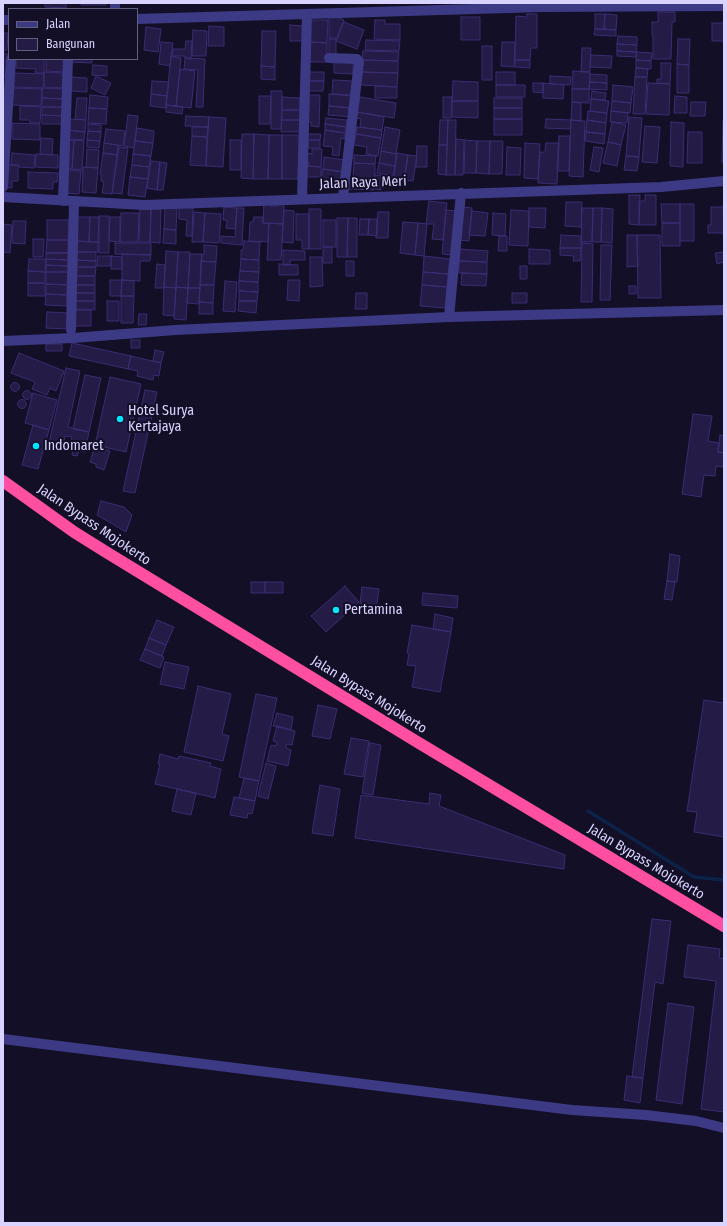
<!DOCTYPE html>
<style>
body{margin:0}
#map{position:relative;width:727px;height:1226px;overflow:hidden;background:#130f26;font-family:"Fira Sans Condensed",sans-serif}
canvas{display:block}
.frame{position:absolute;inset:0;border:4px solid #d9d4ff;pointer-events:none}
.legend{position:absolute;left:8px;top:8px;width:130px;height:52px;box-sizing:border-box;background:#130f26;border:1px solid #625e7d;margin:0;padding:5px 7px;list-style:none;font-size:12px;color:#d9d4ff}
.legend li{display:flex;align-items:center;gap:8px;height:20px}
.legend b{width:20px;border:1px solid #625e7d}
</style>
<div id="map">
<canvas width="727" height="1226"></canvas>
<div class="frame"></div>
<ul class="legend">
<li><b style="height:5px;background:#3d3a85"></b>Jalan</li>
<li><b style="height:11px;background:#241b47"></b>Bangunan</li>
</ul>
</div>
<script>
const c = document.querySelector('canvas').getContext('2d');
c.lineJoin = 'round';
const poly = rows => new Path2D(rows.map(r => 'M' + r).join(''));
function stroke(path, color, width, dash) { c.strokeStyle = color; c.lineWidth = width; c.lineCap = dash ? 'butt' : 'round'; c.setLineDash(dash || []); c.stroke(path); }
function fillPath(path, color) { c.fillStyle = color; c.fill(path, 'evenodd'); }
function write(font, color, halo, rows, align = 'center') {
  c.font = font + ' "Fira Sans Condensed",sans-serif'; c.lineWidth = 4; c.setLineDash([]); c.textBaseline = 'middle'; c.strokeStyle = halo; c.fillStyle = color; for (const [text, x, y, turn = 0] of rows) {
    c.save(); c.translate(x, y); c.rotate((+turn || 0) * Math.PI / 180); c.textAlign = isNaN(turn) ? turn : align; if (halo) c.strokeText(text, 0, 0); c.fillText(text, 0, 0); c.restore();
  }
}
const stream = poly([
 [588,811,694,877,724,880]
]);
const building = poly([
 [45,3,66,3,66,8,45,7,45,3],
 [81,3,106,3,106,5,81,5,81,3],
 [658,12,675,12,675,22,672,22,671,59,653,59,653,35,652,35,652,22,658,22,658,12],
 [527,14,537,14,537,48,531,48,530,60,515,60,516,16,527,17,527,14],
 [595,14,605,14,604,29,595,29,595,14],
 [605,14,617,15,616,30,604,29,605,14],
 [329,17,337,17,344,20,337,38,329,38,329,17],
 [461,17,480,17,480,40,461,40,461,17],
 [310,20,328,20,327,43,309,42,310,20],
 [375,20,385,20,385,24,400,24,400,40,374,39,375,20],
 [344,22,364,30,357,49,336,41,344,22],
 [712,23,724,23,724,41,712,41,712,23],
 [290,25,304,26,303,41,290,41,290,25],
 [209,26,224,27,224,46,208,46,209,26],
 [146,27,161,29,158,52,144,50,146,27],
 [595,29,616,30,616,36,594,35,595,29],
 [193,30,207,31,206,56,192,56,193,30],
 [262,31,276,31,275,67,261,66,262,31],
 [3,33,8,33,7,50,3,50,3,33],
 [618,36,637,37,637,45,617,44,618,36],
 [329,39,336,39,336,57,329,57,329,39],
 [678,39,690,39,689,65,677,64,678,39],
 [366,40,400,41,399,51,365,50,366,40],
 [186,41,192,41,191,59,185,58,185,56,172,56,173,49,185,49,186,41],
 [161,42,173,43,170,66,159,64,161,42],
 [309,42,327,43,327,62,309,62,309,42],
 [502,42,515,42,514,67,501,66,502,42],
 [617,44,637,45,636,52,617,51,617,44],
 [482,46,492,46,492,80,482,80,482,46],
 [582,48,591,48,590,72,581,72,582,48],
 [363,51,399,52,398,61,362,60,363,51],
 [617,51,636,52,636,57,617,56,617,51],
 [637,52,652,53,651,61,636,60,637,52],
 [3,54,9,54,9,77,3,76,3,54],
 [591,55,612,56,611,68,590,67,591,55],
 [171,56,181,58,176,106,166,105,171,56],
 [185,58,205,59,203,107,196,107,198,70,184,69,185,58],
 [16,59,44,59,44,73,35,73,36,69,16,68,16,59],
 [46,59,65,59,64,72,46,71,46,59],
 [71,59,92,59,92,63,71,62,71,59],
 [334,60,353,61,353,74,334,73,334,60],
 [362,60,398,61,398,73,362,72,362,60],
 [515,60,530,60,530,68,515,67,515,60],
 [636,60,651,61,651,69,636,68,636,60],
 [661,63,671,63,670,84,657,83,657,79,661,79,661,63],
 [677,64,689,65,689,93,677,93,677,64],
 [93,65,107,66,107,76,92,75,93,65],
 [261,66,275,67,275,80,261,79,261,66],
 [636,68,648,69,647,77,635,77,636,68],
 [180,69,195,71,191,108,176,106,180,69],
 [573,71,590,72,589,89,572,89,573,71],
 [44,72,63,73,62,88,44,87,44,72],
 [307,72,324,72,324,81,307,81,307,72],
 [362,72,398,73,397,87,361,85,362,72],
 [496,72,515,72,515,85,496,85,496,72],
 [14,73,44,74,43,88,13,87,14,73],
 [590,74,607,75,607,83,590,82,590,74],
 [96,76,111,83,105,95,91,88,96,76],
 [550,76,571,77,570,85,550,84,550,76],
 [71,77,87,78,87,92,70,91,71,77],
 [635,77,647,77,645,114,633,114,635,77],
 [333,80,353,81,352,95,332,94,333,80],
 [152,81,169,82,167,96,151,94,152,81],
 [307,81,324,81,323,91,307,91,307,81],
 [453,81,478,82,478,101,452,101,453,81],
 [590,82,607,83,607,90,589,89,590,82],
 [533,83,543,83,543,93,533,92,533,83],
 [543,83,564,85,563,99,543,98,543,83],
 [648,83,670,84,669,115,646,114,648,83],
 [496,85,525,85,525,97,496,97,496,85],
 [613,85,633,87,631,103,612,101,613,85],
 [375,86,397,87,397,98,375,98,375,86],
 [13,88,42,89,41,106,12,105,13,88],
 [42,88,64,89,63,99,42,98,42,88],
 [572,89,589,89,589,103,572,102,572,89],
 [271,91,282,91,281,129,271,129,271,91],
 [592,91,606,93,605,100,591,99,592,91],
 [151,94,167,96,166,108,150,106,151,94],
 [329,94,352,96,351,108,329,106,329,94],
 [90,95,108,97,107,109,89,108,90,95],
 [307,95,320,95,319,127,311,126,311,122,306,122,307,95],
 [259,96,271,96,270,124,259,124,259,96],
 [675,96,687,97,687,113,674,113,675,96],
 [282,97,300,98,300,110,282,110,282,97],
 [360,97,396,103,394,118,357,112,360,97],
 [443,97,452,97,451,118,443,118,443,97],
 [42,98,63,99,63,107,42,107,42,98],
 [77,98,87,98,86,120,75,119,77,98],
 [494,98,522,98,522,108,494,108,494,98],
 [591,99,609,101,607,113,590,111,591,99],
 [452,101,478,101,478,118,452,117,452,101],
 [612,101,631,103,630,113,611,111,612,101],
 [572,102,581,103,581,121,571,120,572,102],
 [691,102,706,102,705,116,690,116,691,102],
 [166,105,183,107,182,114,166,112,166,105],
 [20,106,41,107,40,123,30,123,30,120,20,120,20,106],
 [329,106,351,108,351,117,328,115,329,106],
 [42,107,63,107,63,116,42,115,42,107],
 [89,108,107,109,106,124,88,123,89,108],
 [494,108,522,108,522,119,494,119,494,108],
 [282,110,300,110,300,120,282,120,282,110],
 [588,111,607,113,606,123,587,120,588,111],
 [611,111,628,113,627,123,610,122,611,111],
 [357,112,384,117,382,130,360,127,361,119,356,118,357,112],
 [42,115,63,116,62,124,42,124,42,115],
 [128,115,138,116,134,148,124,146,128,115],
 [186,116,209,117,208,127,185,126,186,116],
 [209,117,226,118,223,167,206,166,209,117],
 [629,117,642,118,639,157,626,156,629,117],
 [326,118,347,120,346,127,325,124,326,118],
 [69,119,86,120,85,132,68,130,69,119],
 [494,119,522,119,522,135,494,135,494,119],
 [546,119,571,120,570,129,545,128,546,119],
 [282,120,300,120,299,132,281,132,282,120],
 [440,120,448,120,447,145,439,145,440,120],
 [448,120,456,120,455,175,446,175,448,120],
 [571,120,585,121,583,177,569,176,571,120],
 [587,120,606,123,605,134,586,132,587,120],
 [723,121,724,121,724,162,722,162,723,121],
 [612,122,626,125,621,145,608,142,612,122],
 [671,122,684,123,683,167,670,166,671,122],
 [12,123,40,124,40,140,12,139,12,123],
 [88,124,101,125,101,132,88,131,88,124],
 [325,124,346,127,345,133,325,130,325,124],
 [645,126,660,127,657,163,642,162,645,126],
 [192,127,208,127,207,137,192,136,192,127],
 [357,127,382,130,381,138,356,134,357,127],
 [385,127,400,130,396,154,381,151,385,127],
 [137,128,154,131,153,143,135,141,137,128],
 [106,129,125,131,123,146,104,143,106,129],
 [68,130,85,132,84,140,67,139,68,130],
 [325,130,345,133,345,139,341,138,339,156,332,155,333,147,323,146,325,130],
 [88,131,101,132,100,141,87,140,88,131],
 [586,132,605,134,604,144,585,141,586,132],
 [688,132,702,132,702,163,687,163,688,132],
 [242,134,254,134,253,179,241,178,242,134],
 [254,134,269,135,268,179,253,179,254,134],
 [308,134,321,134,320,140,308,140,308,134],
 [356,134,381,138,378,156,366,154,367,147,354,145,356,134],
 [269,135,282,135,282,179,268,179,269,135],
 [282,135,299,135,298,179,282,179,282,135],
 [192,136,207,137,206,166,190,165,192,136],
 [559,136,570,136,569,171,557,171,559,136],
 [41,138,53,139,52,155,40,154,41,138],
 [456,139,464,140,463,175,455,175,456,139],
 [66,140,74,140,72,169,65,169,66,140],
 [74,140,84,141,82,170,72,169,74,140],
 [87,140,100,141,99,148,87,147,87,140],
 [230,140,241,140,241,170,230,170,230,140],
 [308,140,320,140,320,148,308,148,308,140],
 [465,140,477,141,476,173,464,173,465,140],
 [135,141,153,143,151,156,133,154,135,141],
 [477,141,490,141,489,174,476,173,477,141],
 [490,141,503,141,502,174,489,174,490,141],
 [608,142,621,145,617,166,603,163,608,142],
 [104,143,118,145,117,155,103,153,104,143],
 [525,143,540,144,538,179,524,178,525,143],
 [546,143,559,143,557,184,538,183,540,152,545,152,546,143],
 [439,145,447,145,446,175,438,174,439,145],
 [417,146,427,146,427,167,416,167,417,146],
 [119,147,128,148,122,194,112,193,119,147],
 [507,147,521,148,520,175,506,175,507,147],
 [594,147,603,148,599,172,590,170,594,147],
 [87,149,99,150,98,168,86,167,87,149],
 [312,149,322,149,321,167,308,166,309,162,306,161,306,153,312,154,312,149],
 [381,151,396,154,395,166,379,163,381,151],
 [12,153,35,155,34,168,19,167,19,165,11,165,12,153],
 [103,153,117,155,112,194,102,193,104,182,101,181,101,175,100,174,103,153],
 [397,153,408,155,404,180,394,178,397,153],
 [36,154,58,155,58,168,35,167,36,154],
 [133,154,151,156,149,167,132,165,133,154],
 [354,155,376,156,375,164,354,163,354,155],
 [408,155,417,156,413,181,404,180,408,155],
 [626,156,639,157,637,171,624,170,626,156],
 [324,157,345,160,344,172,323,169,324,157],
 [151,161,160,162,157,190,147,188,151,161],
 [160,162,167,163,163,190,157,190,160,162],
 [354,163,375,164,375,179,353,178,354,163],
 [379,163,395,166,393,176,377,173,379,163],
 [6,165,18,165,18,181,12,181,12,188,5,187,6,165],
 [132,165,149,167,148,179,130,177,132,165],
 [306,166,321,167,321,177,306,177,306,166],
 [83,167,98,168,96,193,82,192,83,167],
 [323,169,344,172,342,182,321,179,323,169],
 [65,170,81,171,79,194,64,193,65,170],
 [28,172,58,173,57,182,53,182,53,189,28,188,28,172],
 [375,175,391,176,391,186,381,186,381,190,375,189,375,175],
 [130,177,148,179,145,197,128,195,130,177],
 [349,178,375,179,374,190,349,189,349,178],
 [321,179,342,182,342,190,321,187,321,179],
 [629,195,640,195,639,225,629,224,629,195],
 [645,195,656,195,656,225,639,225,639,201,645,201,645,195],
 [429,201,447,203,443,240,432,239,434,224,426,224,429,201],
 [566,202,582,202,581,227,565,226,566,202],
 [264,203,271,203,271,206,277,206,277,203,284,204,283,224,263,223,264,203],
 [661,204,680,204,680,223,662,223,661,204],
 [680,204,694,204,694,241,680,241,680,204],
 [165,206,177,207,176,230,164,229,165,206],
 [179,207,193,208,192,236,186,236,187,220,179,219,179,207],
 [224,207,237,208,235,229,226,228,227,220,223,220,224,207],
 [464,207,472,208,469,241,460,240,464,207],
 [711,207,723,207,724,233,708,233,708,225,711,225,711,207],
 [237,208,244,208,242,245,221,243,221,236,235,237,237,208],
 [529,208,546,208,545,228,529,227,529,208],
 [582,208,593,208,592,242,581,242,582,208],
 [593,208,602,208,601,242,592,242,593,208],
 [602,208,613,209,612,243,601,242,602,208],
 [140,209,151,209,150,242,139,242,140,209],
 [151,209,161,210,160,243,150,242,151,209],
 [309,209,321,209,321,249,309,249,309,209],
 [284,210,294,211,293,243,282,242,284,210],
 [446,210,456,211,452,255,442,254,446,210],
 [511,210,529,211,528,246,509,245,511,210],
 [472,211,488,213,485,236,469,235,472,211],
 [194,212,205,213,203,242,192,242,194,212],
 [378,212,389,212,388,238,376,238,378,212],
 [121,213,139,213,138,242,120,242,121,213],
 [205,213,221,214,219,243,203,242,205,213],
 [493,213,506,214,505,236,492,235,493,213],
 [296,214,309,214,309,249,302,249,302,240,296,240,296,214],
 [99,216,109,216,109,253,99,253,99,216],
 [75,217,90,217,89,242,75,241,75,217],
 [90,217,99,217,98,242,89,242,90,217],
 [110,217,120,217,120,242,109,241,110,217],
 [254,217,263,217,263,223,269,223,268,242,249,241,250,222,253,222,254,217],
 [337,218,348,218,347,257,337,257,337,218],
 [348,218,357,218,357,257,347,257,348,218],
 [360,219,369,219,368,235,359,235,360,219],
 [369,219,377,219,377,236,368,235,369,219],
 [47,220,69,220,68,240,47,240,47,220],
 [323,220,336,220,336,247,323,247,323,220],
 [13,221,26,221,25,244,12,243,13,221],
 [403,222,418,223,415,255,400,253,403,222],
 [269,223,283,224,281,260,267,260,269,223],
 [418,223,427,224,424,256,415,255,418,223],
 [662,223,680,223,680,246,662,246,662,223],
 [3,224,12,225,10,253,3,252,3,224],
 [164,229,176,230,176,244,163,243,164,229],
 [561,235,581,236,581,248,560,248,561,235],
 [627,235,637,235,638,266,627,267,627,235],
 [637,235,660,235,661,298,638,298,637,235],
 [499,236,507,236,507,251,498,251,499,236],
 [33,239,44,239,43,257,33,257,33,239],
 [47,240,68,240,68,253,46,253,47,240],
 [75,241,98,242,98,252,75,252,75,241],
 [244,241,260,242,259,260,241,259,241,250,243,250,244,241],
 [115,243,151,243,151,255,115,254,115,243],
 [582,243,593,244,592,302,581,302,582,243],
 [204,245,217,246,216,262,201,261,202,254,204,255,204,245],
 [601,245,612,245,610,300,600,300,601,245],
 [323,247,332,247,332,263,323,263,323,247],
 [560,248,581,248,580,261,573,261,574,256,560,255,560,248],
 [460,249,488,251,487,262,459,261,460,249],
 [529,249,550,250,550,264,529,264,529,249],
 [283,250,305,251,305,260,290,260,290,265,283,265,283,250],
 [166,251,178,252,176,288,164,287,166,251],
 [75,252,96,252,96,261,75,260,75,252],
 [178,252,190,252,188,288,176,287,178,252],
 [724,252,724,262,717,264,715,253,724,252],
 [46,253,68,253,68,260,46,259,46,253],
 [122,254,151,255,150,261,140,261,140,281,122,280,122,254],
 [190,254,202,254,200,288,188,288,190,254],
 [98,256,111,256,111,266,97,266,98,256],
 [111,256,122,257,122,269,111,269,111,256],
 [424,256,450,259,448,274,423,272,424,256],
 [310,257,322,257,323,286,310,287,310,257],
 [29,259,46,259,45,272,28,271,29,259],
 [46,259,68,260,68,266,46,265,46,259],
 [241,259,259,260,259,272,240,271,241,259],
 [75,260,96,261,96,267,74,267,75,260],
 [201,261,216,262,214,285,200,285,201,261],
 [346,261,354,261,354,276,346,276,346,261],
 [459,261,487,262,487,274,459,273,459,261],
 [157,264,165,265,164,288,155,288,157,264],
 [279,264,298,265,298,275,279,275,279,264],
 [46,265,68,266,68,272,46,272,46,265],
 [520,266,527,266,527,279,520,279,520,266],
 [74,267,96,267,95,276,74,276,74,267],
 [28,271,45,272,45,283,28,283,28,271],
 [240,271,259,272,258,282,239,281,240,271],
 [46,272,68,272,67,285,46,284,46,272],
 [423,272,448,274,447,287,422,285,423,272],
 [462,273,487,274,486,286,461,285,462,273],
 [74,276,95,276,95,285,74,285,74,276],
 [110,280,122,280,121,296,110,296,110,280],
 [122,280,134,281,134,296,121,296,122,280],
 [288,280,300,280,299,301,287,300,288,280],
 [225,281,237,282,235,312,223,311,225,281],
 [239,281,258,282,258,292,239,291,239,281],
 [28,283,45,283,45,296,28,296,28,283],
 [46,284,67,285,67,295,46,294,46,284],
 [74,285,95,285,95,293,74,293,74,285],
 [200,285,214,285,213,303,199,302,200,285],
 [422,285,447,287,445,308,420,306,422,285],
 [629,286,636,286,636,294,629,294,629,286],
 [164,287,176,288,174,316,163,315,164,287],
 [176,287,188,288,186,320,174,319,176,287],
 [188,288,200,288,199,304,187,303,188,288],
 [239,291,258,292,257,301,239,301,239,291],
 [74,293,95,293,95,301,74,301,74,293],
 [356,293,367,293,367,309,355,309,356,293],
 [512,293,527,293,527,303,512,303,512,293],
 [46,294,67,295,67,306,45,305,46,294],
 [121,296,134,296,133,323,121,323,121,296],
 [74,301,95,301,95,310,74,309,74,301],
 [107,301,119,301,119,321,107,321,107,301],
 [239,301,257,301,256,313,238,311,239,301],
 [199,302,213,303,213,314,199,314,199,302],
 [72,310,91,310,91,326,72,326,72,310],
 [47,312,69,313,68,329,46,328,47,312],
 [139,314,147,314,146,325,138,325,139,314],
 [131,340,140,340,140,348,131,348,131,340],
 [72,343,131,356,128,369,69,356,72,343],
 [46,344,62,344,62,351,46,351,46,344],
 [155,350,164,352,161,363,153,361,155,350],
 [19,353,64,371,56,391,50,388,47,395,32,389,35,382,11,373,19,353],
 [131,356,161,363,159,376,154,375,153,380,137,376,138,371,128,369,131,356],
 [66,368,80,371,68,427,89,432,85,452,79,451,77,456,72,455,73,450,69,449,72,437,65,436,63,447,49,443,66,368],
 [85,375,101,378,89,432,73,429,85,375],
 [110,377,141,384,126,452,95,445,110,377],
 '10.5 387a4.5 4.5 0 1 1 9 0a4.5 4.5 0 1 1-9 0Z',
 [145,390,157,392,135,493,123,491,145,390],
 '22.5 395a4.5 4.5 0 1 1 9 0a4.5 4.5 0 1 1-9 0Z',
 [33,393,57,400,49,430,25,423,33,393],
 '17.5 404a4.5 4.5 0 1 1 9 0a4.5 4.5 0 1 1-9 0Z',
 [693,414,712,416,708,441,719,443,718,452,724,453,723,467,716,466,715,476,704,475,701,497,682,494,693,414],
 [33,425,49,430,38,469,22,465,33,425],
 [720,435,724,436,724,453,718,452,720,435],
 [102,448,110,451,104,470,96,467,96,464,90,462,94,449,101,451,102,448],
 [101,501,124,507,132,515,126,532,97,515,101,501],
 [670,554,680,556,677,582,667,581,670,554],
 [667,581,675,582,672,600,664,599,667,581],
 [251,582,265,582,265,593,251,593,251,582],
 [265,582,283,582,283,593,265,593,265,582],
 [345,586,359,602,326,632,311,616,345,586],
 [362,587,379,589,376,611,363,609,364,604,360,604,362,587],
 [423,593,458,596,457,608,422,605,423,593],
 [435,614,453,618,451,632,433,629,435,614],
 [157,620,174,627,166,645,149,638,157,620],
 [412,625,451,632,440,692,412,687,416,666,407,665,409,654,407,653,412,625],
 [149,638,166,645,162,656,145,649,149,638],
 [145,649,164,657,160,668,140,660,145,649],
 [165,662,189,667,184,689,160,684,165,662],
 [198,686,231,694,222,734,229,736,223,761,184,752,198,686],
 [256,694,277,698,259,781,239,777,256,694],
 [704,700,724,703,724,837,694,832,697,812,687,811,704,700],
 [318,705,337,709,330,739,312,736,318,705],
 [277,713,293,717,291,730,273,726,277,713],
 [277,726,295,731,292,745,287,744,286,748,291,750,288,766,267,761,271,745,276,746,277,742,273,741,277,726],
 [351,738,369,741,363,777,344,774,351,738],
 [370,743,381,745,373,795,362,793,370,743],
 [160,754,178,759,179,756,211,763,210,766,221,769,215,798,155,784,160,764,158,764,160,754],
 [266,763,276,766,268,799,258,796,266,763],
 [244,778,259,781,255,801,239,798,244,778],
 [320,785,340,789,333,836,312,833,320,785],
 [177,789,196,793,191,815,172,811,177,789],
 [430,793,441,795,439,806,565,855,564,869,355,838,361,795,429,804,430,793],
 [234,797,255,801,252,814,248,813,247,818,230,815,234,797],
 [652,919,671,921,663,984,655,982,643,1078,632,1077,652,919],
 [688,945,720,949,719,958,724,959,724,1112,701,1109,716,981,684,977,688,945],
 [668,1003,694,1007,682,1104,656,1100,668,1003],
 [627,1076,643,1078,640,1103,624,1100,627,1076]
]);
const minor = poly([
 [115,9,115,3],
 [137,19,542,7,724,6],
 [3,20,9,20],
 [329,58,357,59,359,62,343,197],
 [3,187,11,59],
 [3,197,144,205,661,187,724,181],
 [302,199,307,14],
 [63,201,68,59],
 [449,317,461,193],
 [71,330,74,201],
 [3,341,73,338,175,330,449,317,724,310],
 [3,1039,572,1110,646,1115,696,1121,724,1128]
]);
const highway = poly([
 [3,481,74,532,106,552,414,740,724,926]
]);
const markers = [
 [120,419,4,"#00e5ff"],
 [36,446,4,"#00e5ff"],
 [336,610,4,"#00e5ff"]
];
const streetNames = [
 ["Jalan Raya Meri",363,183,-2],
 ["Jalan Bypass Mojokerto",94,525,34],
 ["Jalan Bypass Mojokerto",369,695,32],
 ["Jalan Bypass Mojokerto",646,862,31]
];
const poiNames = [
 ["Hotel Surya",128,411],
 ["Kertajaya",128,427],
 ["Indomaret",44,446],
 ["Pertamina",344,610]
];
stroke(stream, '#0c2248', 3.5);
fillPath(building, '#241b47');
stroke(building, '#3b2d73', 1);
stroke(minor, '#3d3a85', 10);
stroke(highway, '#ff4fa3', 12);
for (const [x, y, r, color] of markers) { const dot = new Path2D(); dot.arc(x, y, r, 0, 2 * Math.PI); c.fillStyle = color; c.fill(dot); stroke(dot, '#130f26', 1.5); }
write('14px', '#d9d4ff', '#130f26', streetNames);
write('14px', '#d9d4ff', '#130f26', poiNames, 'left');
</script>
